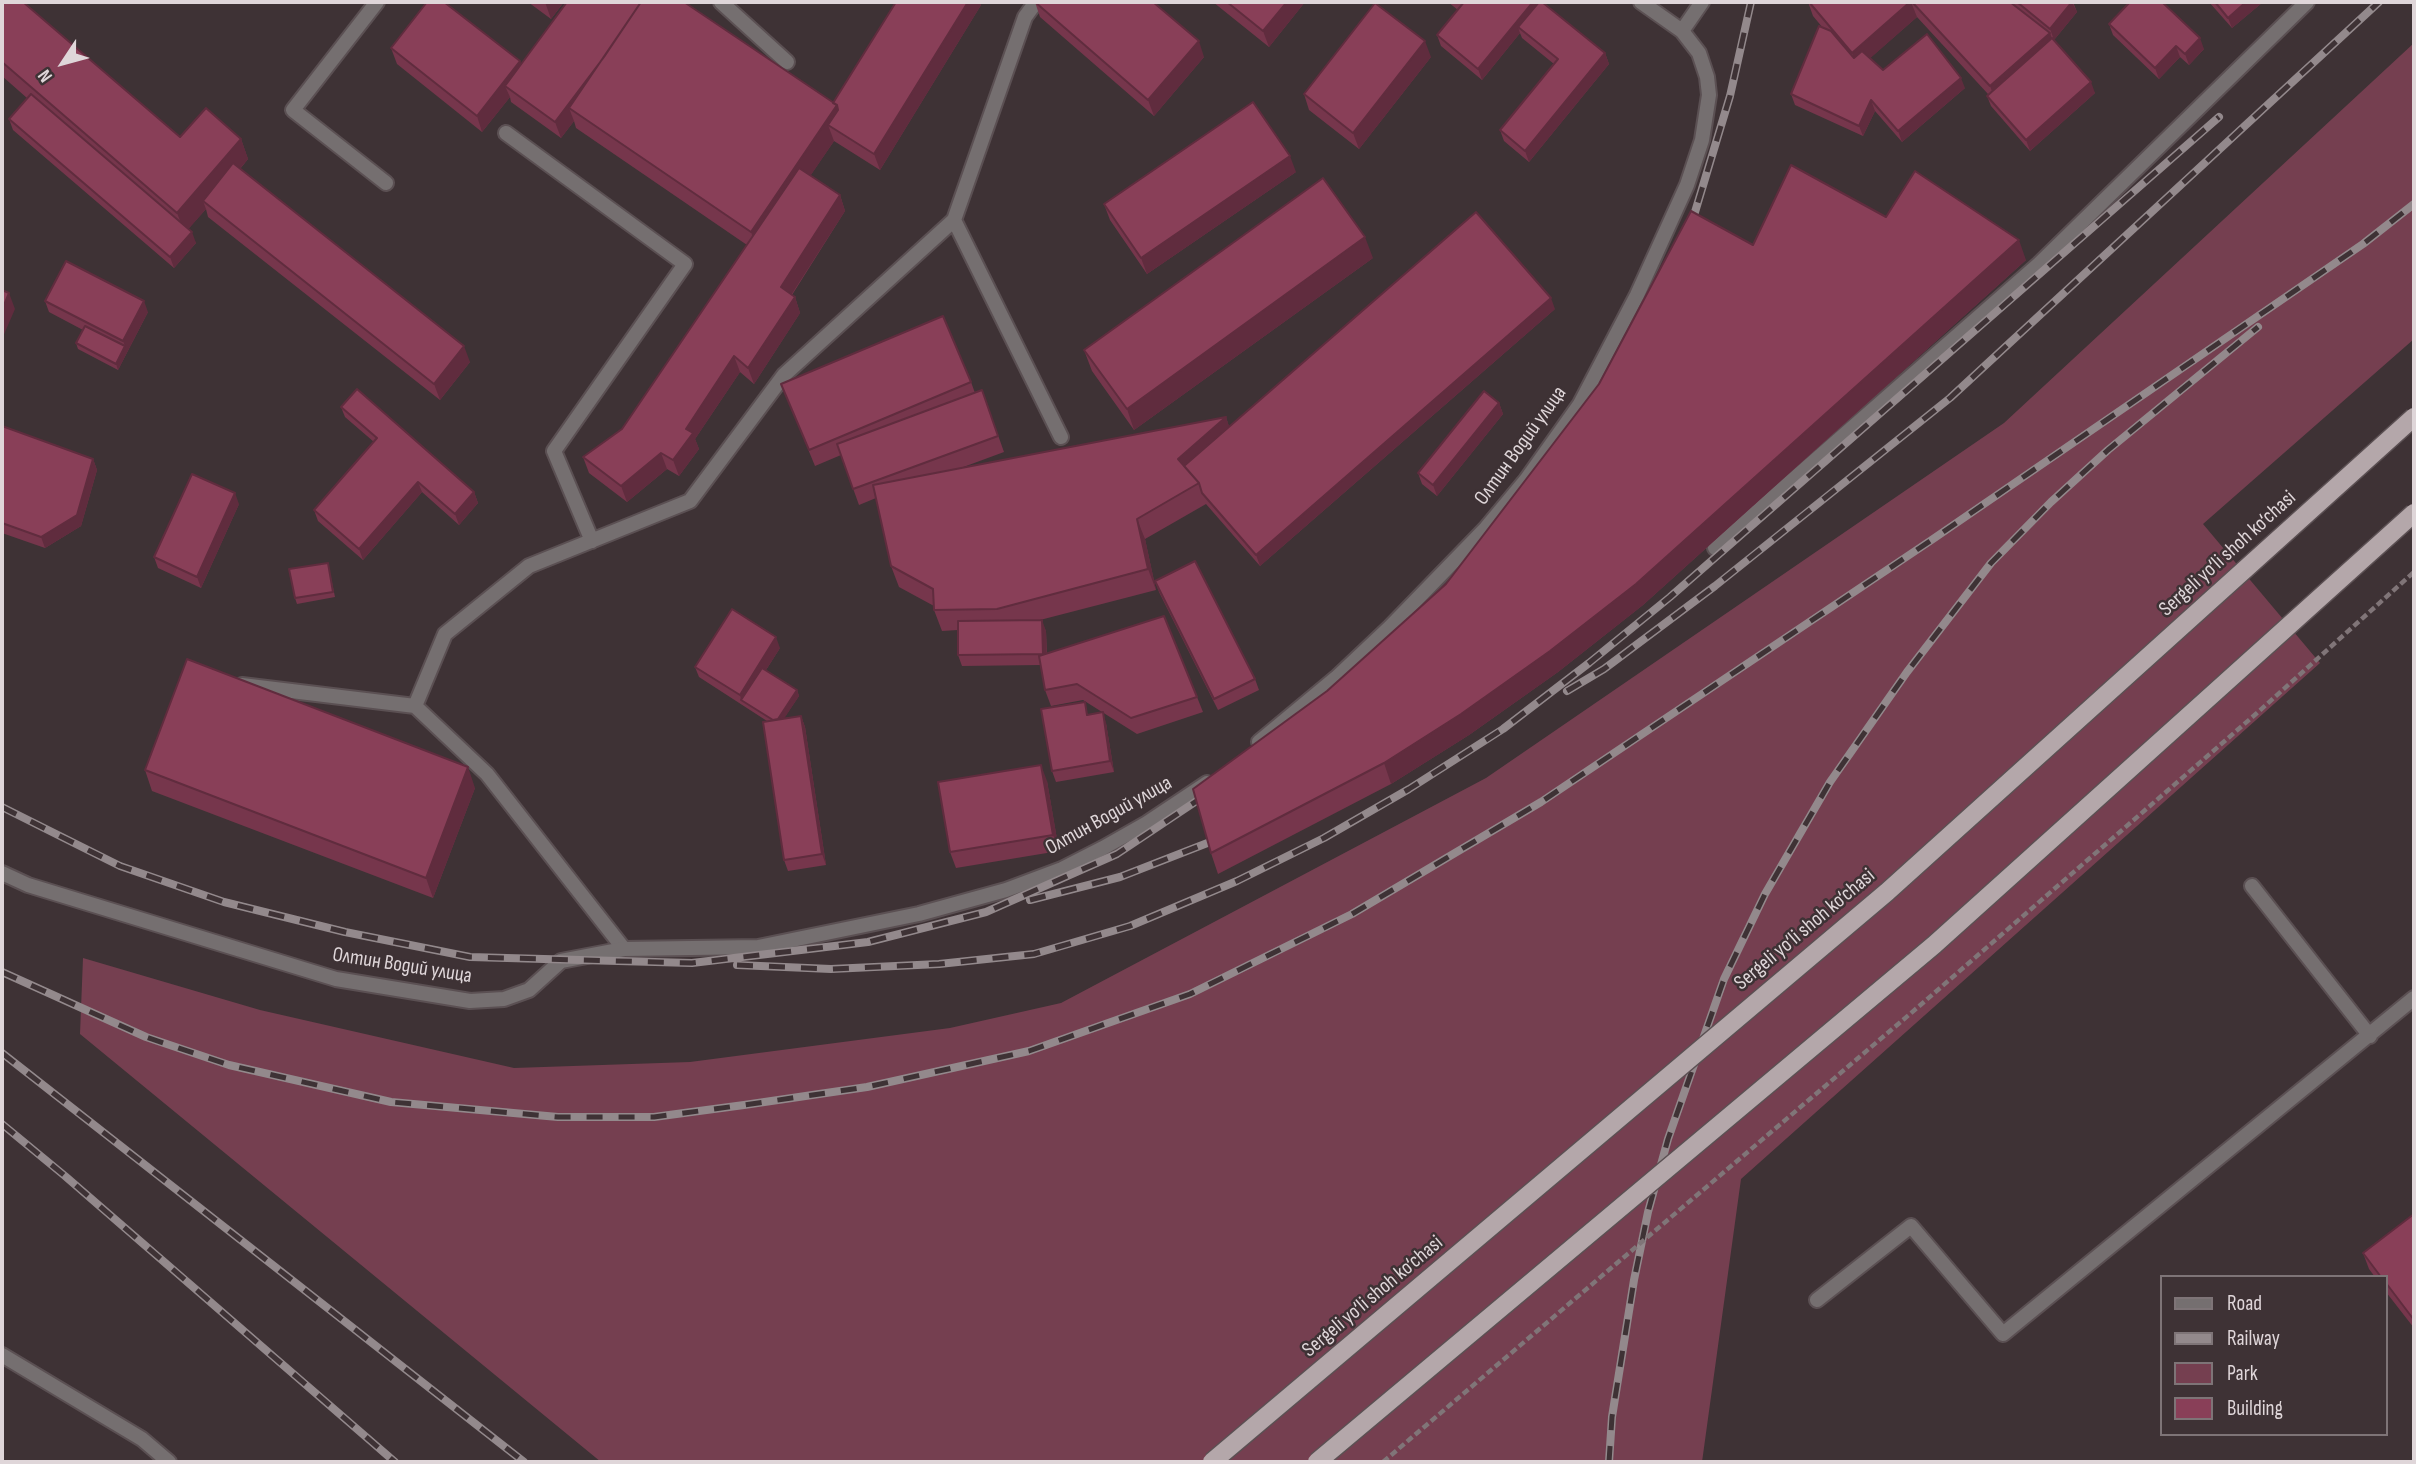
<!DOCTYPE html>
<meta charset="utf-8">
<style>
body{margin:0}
#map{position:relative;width:2416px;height:1464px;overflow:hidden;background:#3e3235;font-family:"Sofia Sans Condensed",sans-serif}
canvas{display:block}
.frame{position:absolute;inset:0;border:4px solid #dfd6d9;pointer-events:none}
.legend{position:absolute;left:2160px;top:1275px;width:228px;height:161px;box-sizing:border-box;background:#3e3235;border:2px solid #7e7477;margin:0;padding:9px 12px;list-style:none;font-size:21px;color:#dfd6d9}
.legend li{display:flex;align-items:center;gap:14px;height:35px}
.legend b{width:35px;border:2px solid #7e7477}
.north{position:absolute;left:28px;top:28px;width:70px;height:70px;-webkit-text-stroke:5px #3e3235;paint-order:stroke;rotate:234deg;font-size:19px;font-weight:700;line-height:28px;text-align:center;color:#dfd6d9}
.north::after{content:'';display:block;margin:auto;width:24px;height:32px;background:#dfd6d9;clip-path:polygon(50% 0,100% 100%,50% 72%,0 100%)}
</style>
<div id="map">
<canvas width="2416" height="1464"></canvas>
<div class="frame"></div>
<ul class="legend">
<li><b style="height:9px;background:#756f70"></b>Road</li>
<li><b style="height:9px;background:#93898c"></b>Railway</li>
<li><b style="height:19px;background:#753f50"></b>Park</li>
<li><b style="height:19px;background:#893f58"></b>Building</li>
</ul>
<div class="north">N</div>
</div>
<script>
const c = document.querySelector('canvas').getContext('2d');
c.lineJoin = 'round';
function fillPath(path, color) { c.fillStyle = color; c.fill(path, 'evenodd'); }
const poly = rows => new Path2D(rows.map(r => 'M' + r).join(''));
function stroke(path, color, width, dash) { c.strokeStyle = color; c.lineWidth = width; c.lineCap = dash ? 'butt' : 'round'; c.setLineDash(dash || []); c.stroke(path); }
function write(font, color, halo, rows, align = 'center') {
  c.font = font + ' "Sofia Sans Condensed",sans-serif'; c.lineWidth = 5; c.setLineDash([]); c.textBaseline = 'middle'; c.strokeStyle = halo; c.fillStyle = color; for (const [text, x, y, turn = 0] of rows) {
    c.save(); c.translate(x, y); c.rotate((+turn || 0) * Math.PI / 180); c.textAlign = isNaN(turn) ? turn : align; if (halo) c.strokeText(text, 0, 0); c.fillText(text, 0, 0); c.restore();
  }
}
const green = poly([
 [2414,43,2414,339,2203,524,2320,663,1741,1179,1702,1462,601,1462,80,1034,83,958,260,1010,514,1068,690,1062,950,1028,1061,1003,1486,778,2004,423]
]);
const service = poly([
 [377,2,293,110,386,183],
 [721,2,787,62],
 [506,133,685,264,554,451,592,541],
 [954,220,1061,437],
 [1715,548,2039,264,2307,2],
 [242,685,415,706,487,774,624,949],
 [415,706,445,634,529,566,690,501,784,375,954,220,1025,17,1036,2],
 [2252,886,2370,1036],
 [1817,1300,1911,1226,2003,1334,2414,998],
 [2,1355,142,1439,169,1462]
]);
const minor = poly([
 [1682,31,1702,2],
 [1259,742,1336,678,1390,627,1486,528,1526,480,1580,404,1637,295,1687,185,1702,140,1709,95,1707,77,1699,53,1682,31,1641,2],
 [2,873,28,885,336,979,470,1001,504,999,529,990,561,961,624,949,758,947,919,914,1006,890,1062,869,1103,848,1147,823,1207,783]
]);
const rail = poly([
 [1686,232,1692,222,1730,96,1751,2],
 [1567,691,1604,669,1715,586,1950,398,2379,2],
 [2,807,120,866,224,902,345,932,470,957,692,963,868,942,986,912,1117,854,1213,790],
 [1030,900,1120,877,1210,842],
 [737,965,831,969,939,964,1034,954,1130,926,1237,881,1324,838,1409,789,1503,729,1589,663,1670,597,2219,117],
 [2,972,146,1037,229,1065,391,1102,558,1117,654,1117,744,1105,867,1087,1029,1051,1190,994,1352,914,1541,802,1933,539,2363,244,2414,204],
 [2,1053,524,1462],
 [2,1124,65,1176,395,1462],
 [1609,1462,1612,1417,1634,1280,1648,1212,1668,1139,1724,979,1765,894,1830,782,1907,672,1991,563,2051,502,2108,450,2258,327]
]);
const pathBridge = poly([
 [1383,1462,1917,1008,2257,713,2414,572]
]);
const primaryBridge = poly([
 [1212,1462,1887,892,2414,417],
 [1317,1462,1934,945,2414,513]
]);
const wall = poly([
 [2,2,180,137,241,139,248,159,240,169,470,362,440,400,208,217,206,209,188,229,196,243,174,268,13,130,9,119,27,98,2,76],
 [528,2,564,2,551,19],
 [896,2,980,2,981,5,880,170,834,141,810,176,840,195,845,211,792,295,795,297,800,313,754,384,740,372,695,439,699,449,679,476,667,469,627,502,589,473,583,457,622,429,747,245,576,128,574,121,561,138,511,102,510,97,482,132,397,64,391,48,520,61,521,65,833,103],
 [1035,2,1204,57,1154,116,1040,17],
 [1213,2,1305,2,1269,47],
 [1448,2,1544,2,1544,4,1605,53,1609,64,1529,162,1504,141,1500,130,1554,64,1522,38,1520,33,1482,80,1441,46,1437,35,1458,10],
 [1808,2,2073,2,2077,12,2054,40,2095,93,2030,151,1991,106,1987,96,1988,94,1917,17,1870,58,1883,70,1965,88,1902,142,1875,111,1863,136,1795,105,1791,94,1823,28,1813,16],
 [2209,2,2263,2,2232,28],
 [2109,24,2204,49,2189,65,2180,57,2159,79,2113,35],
 [1431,57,1359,149,1309,110,1304,94],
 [1296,172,1147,274,1110,220,1104,204],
 [1886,217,2026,260,1643,605,1558,672,1469,735,1391,784,1218,874,1211,853,1327,691,1446,584,1753,245],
 [1373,258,1134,430,1092,371,1084,350],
 [45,301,148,312,118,370,78,349,76,343,83,330,49,312],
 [1555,309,1260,566,1206,504,1145,539,1156,590,1040,620,1046,631,1047,654,1197,697,1203,712,1137,734,1083,700,1051,706,1045,690,1041,665,962,666,958,655,958,630,942,631,934,610,934,606,899,587,891,566,876,498,859,505,841,455,815,466,781,384,971,382,975,393,982,390,1004,452,958,469,1226,417,1229,427],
 [1499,403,1503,414,1437,496,1422,484,1418,473],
 [341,407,474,492,478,503,459,525,422,492,363,560,318,521,314,510,374,442,345,417],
 [2,426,93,459,97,470,81,526,45,548,2,533],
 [239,504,201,588,158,568,154,557],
 [328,563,335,597,297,604,295,598],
 [1155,581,1255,679,1259,690,1218,710,1159,592],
 [780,648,766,670,797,690,799,696,784,718,801,716,805,727,826,865,788,871,784,860,767,721,699,677,695,667],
 [1089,714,1106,723,1114,772,1056,782,1052,771],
 [145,770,475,788,433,898,152,791],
 [1047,781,1059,851,956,868,950,852],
 [2414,1214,2414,1328,2386,1292,2386,1277,2375,1277,2369,1269,2363,1253]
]);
const shadedWall = poly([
 [545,2,564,2,551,19],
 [644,2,569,108,574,121,561,138,555,122],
 [968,2,980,2,981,5,880,170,874,154],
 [1287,2,1305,2,1269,47,1263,31],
 [1533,2,1544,2,1545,3,1522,31,1518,27,1520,33,1482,80,1478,69],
 [1911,2,1917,17,1858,69,1852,53],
 [2072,2,2077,12,2054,40,2050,29],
 [2246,2,2263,2,2232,28,2228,18],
 [2050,33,2056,49,1996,102,1990,86],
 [2200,38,2204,49,2189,65,2185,54],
 [1199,41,1204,57,1154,116,1148,100],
 [1425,41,1431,57,1359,149,1353,133],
 [2176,46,2180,57,2159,79,2155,68],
 [1605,53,1609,64,1529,162,1525,151],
 [520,61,525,77,505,86,510,97,482,132,477,116],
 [1961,78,1965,88,1902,142,1898,131],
 [2091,82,2095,93,2030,151,2026,140],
 [1871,100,1875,111,1863,136,1859,126],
 [837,105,844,126,828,125,834,141,758,253,751,232],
 [241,139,248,159,209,206,203,201,206,209,185,233,177,213],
 [1290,156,1296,172,1147,274,1141,258],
 [840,195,845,211,786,303,781,287],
 [192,232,196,243,174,268,170,257],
 [1365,237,1373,258,1134,430,1127,409],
 [2019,240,2026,260,1643,605,1558,672,1469,735,1391,784,1384,763],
 [9,293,15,309,2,339,2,310],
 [795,297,800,313,754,384,748,368],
 [1551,298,1555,309,1260,566,1256,555],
 [144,301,148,312,118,370,116,364,125,346,123,341],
 [464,346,470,362,440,400,434,384],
 [734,356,740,372,695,439,699,449,679,476,673,460,686,429],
 [1499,403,1503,414,1437,496,1433,485],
 [1226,417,1233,438,1188,477,1178,459],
 [661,453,667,469,627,502,621,486],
 [93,459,97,470,81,526,45,548,41,537],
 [418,482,422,492,363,560,359,549],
 [474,492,478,503,459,525,455,514],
 [235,493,239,504,201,588,197,577],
 [1137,519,1145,539,1156,590,1148,569],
 [1042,620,1046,631,1047,665,1043,654],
 [776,637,780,648,745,703,741,700,740,695],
 [797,690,799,696,778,728,776,722],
 [1103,712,1106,723,1114,772,1110,761],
 [801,716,805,727,826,865,822,854],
 [1041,765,1047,781,1059,851,1053,835],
 [468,767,475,788,433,898,426,878]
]);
const building = poly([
 [2,2,23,2,180,137,206,108,241,139,177,213,2,62,2,2],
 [427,2,444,2,520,61,477,116,391,48,427,2],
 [567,2,641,2,604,57,555,122,505,86,567,2],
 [641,2,684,2,837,105,751,232,569,108,641,2],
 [896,2,968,2,874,154,828,125,838,110,837,105,833,103,896,2],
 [1035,2,1153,2,1199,41,1148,100,1035,2],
 [1227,2,1287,2,1263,31,1227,2],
 [1464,2,1533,2,1478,69,1437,35,1464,2],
 [1539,2,1542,2,1605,53,1525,151,1500,130,1558,59,1518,27,1539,2],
 [1809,2,1910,2,1852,53,1809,2],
 [1912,2,2010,2,2050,33,1990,86,1912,2],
 [2017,2,2072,2,2050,29,2017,2],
 [2130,2,2162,2,2200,38,2185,54,2176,46,2155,68,2109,24,2130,2],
 [2215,2,2246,2,2228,18,2215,2],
 [1375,3,1425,41,1353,133,1304,94,1375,3],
 [1819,26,1831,31,1854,58,1862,51,1883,70,1927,34,1961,78,1898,131,1871,100,1859,126,1791,94,1819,26],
 [2052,38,2091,82,2026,140,1987,96,2052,38],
 [31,94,192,232,170,257,9,119,31,94],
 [1253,102,1290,156,1141,258,1104,204,1253,102],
 [233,163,464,346,434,384,203,201,233,163],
 [1791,165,1886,217,1915,171,2019,240,1636,584,1550,651,1461,714,1384,763,1211,853,1193,789,1327,691,1446,584,1599,384,1691,211,1753,245,1791,165],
 [799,168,840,195,781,287,795,297,748,368,734,356,686,429,693,433,673,460,661,453,621,486,583,457,622,429,799,168],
 [1323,178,1365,237,1127,409,1084,350,1323,178],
 [1476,212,1551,298,1256,555,1202,493,1199,483,1184,466,1476,212],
 [66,261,144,301,123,341,45,301,66,261],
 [2,290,9,293,2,310,2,290],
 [943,316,971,382,809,450,781,384,943,316],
 [85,326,125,346,116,364,76,343,85,326],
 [357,389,474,492,455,514,418,482,359,549,314,510,377,438,341,407,357,389],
 [982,390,998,436,853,489,837,444,982,390],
 [1484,391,1499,403,1433,485,1418,473,1484,391],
 [1226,417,1178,459,1199,483,1137,519,1148,569,997,609,934,610,933,589,891,566,873,485,1226,417],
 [2,426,93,459,77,515,41,537,2,523,2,426],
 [192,474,235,493,197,577,154,557,192,474],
 [1195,561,1255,679,1214,699,1155,581,1195,561],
 [328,563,333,592,295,598,289,569,328,563],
 [732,609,776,637,740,695,695,667,732,609],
 [1164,616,1197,697,1131,718,1077,684,1045,690,1039,656,1164,616],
 [1042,620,1043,654,958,655,958,621,1042,620],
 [187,659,468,767,426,878,145,770,187,659],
 [762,668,797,690,778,719,773,720,741,700,762,668],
 [1085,702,1087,715,1103,712,1110,761,1052,771,1041,709,1085,702],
 [801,716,822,854,784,860,763,722,801,716],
 [1041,765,1053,835,950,852,938,782,1041,765],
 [2414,1214,2414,1320,2386,1283,2386,1277,2381,1277,2363,1253,2414,1214]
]);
const streetNames = [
 ["Олтин Водий улица",1521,446,-54],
 ["Sergeli yo‘li shoh ko‘chasi",2228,554,-42],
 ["Олтин Водий улица",1109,816,-29],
 ["Sergeli yo‘li shoh ko‘chasi",1805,930,-40],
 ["Олтин Водий улица",402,966,9],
 ["Sergeli yo‘li shoh ko‘chasi",1373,1297,-40]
];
fillPath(green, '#753f50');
stroke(service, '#5b5053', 18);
stroke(minor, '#5b5053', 18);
stroke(service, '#756f70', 14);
stroke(minor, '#756f70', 14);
stroke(rail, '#93898c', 8);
stroke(rail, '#3e3235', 5, [16]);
stroke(primaryBridge, '#5b5053', 21, []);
stroke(pathBridge, '#807578', 4.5, [7, 3.5]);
stroke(primaryBridge, '#b4a7aa', 18);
fillPath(wall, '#76364c');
fillPath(shadedWall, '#602c3e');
fillPath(building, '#893f58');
stroke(building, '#602c3e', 2);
write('21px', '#dfd6d9', '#3e3235', streetNames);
</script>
